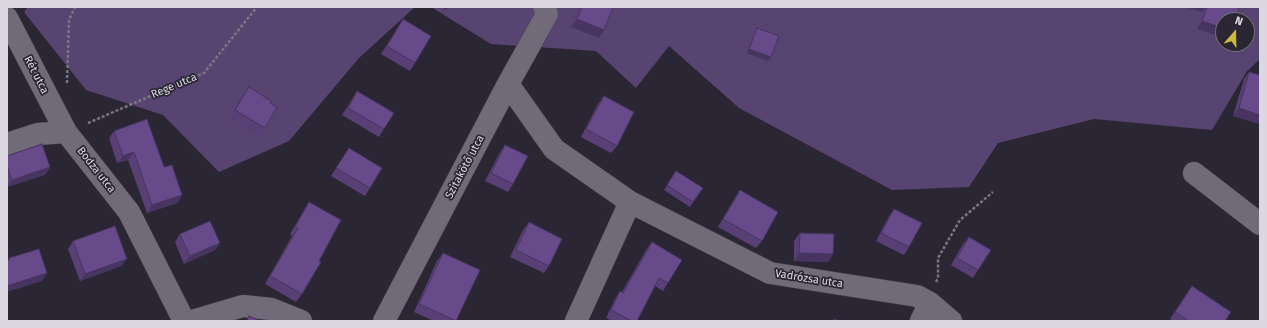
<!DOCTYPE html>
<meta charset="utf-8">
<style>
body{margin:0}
#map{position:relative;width:1267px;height:328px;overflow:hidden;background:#2b2633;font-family:"Fira Sans",sans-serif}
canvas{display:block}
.frame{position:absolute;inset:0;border:8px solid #dbd8e1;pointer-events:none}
.north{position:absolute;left:1215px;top:12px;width:40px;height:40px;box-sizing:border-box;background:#2b2633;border:1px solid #716d79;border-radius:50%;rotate:20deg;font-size:11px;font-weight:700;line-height:16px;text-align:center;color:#dbd8e1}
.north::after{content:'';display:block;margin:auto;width:14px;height:18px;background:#ccb939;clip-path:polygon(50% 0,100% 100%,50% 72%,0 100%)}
</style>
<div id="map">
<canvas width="1267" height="328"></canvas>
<div class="frame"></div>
<div class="north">N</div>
</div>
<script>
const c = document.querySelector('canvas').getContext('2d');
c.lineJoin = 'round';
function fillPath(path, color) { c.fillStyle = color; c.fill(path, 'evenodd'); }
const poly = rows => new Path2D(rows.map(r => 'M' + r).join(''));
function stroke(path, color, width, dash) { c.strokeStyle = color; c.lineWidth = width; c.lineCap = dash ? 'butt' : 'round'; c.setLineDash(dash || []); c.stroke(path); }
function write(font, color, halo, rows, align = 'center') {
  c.font = font + ' "Fira Sans",sans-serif'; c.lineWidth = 3.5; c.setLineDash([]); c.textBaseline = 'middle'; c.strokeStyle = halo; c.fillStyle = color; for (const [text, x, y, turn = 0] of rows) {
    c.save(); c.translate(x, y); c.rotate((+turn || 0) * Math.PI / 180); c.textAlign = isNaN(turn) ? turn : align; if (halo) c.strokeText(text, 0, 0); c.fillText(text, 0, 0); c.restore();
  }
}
const green = poly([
 [28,7,415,7,359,58,289,141,219,172,163,115,86,90,24,12],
 [431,7,1260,7,1260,59,1247,71,1212,130,1094,119,998,143,969,187,892,190,739,108,669,46,636,88,596,51,491,44],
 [1223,20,1247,20,1247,44,1223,44]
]);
const path = poly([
 [67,83,69,20,75,7],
 [88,123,204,73,257,7],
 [936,282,938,278,938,258,960,220,993,192]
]);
const minor = poly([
 [7,18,66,132,129,212,184,321],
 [508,84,554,149,630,202,770,273,917,296,930,303,951,321],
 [7,144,38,134,66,132],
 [1194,173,1260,224],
 [192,321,243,306,271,309,301,321],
 [384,321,508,84,547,14,544,7],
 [576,321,630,202],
 [921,321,930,303]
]);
const wall = poly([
 [442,7,452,7,443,10],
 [579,7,611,7,604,30,599,38,571,27],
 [1185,7,1239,7,1197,29,1202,12],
 [403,19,415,63,410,71,381,54],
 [757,28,771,57,768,61,746,53,754,32],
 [1249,72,1260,124,1233,116,1244,79],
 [249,87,270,103,265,128,259,136,230,118,243,95],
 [357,91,384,129,379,137,342,115],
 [604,96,617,146,611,153,581,137,598,104],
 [114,131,164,167,182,195,177,203,147,213,128,160,117,163,109,138],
 [505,145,513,184,508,192,485,181,500,152],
 [349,148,370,188,365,196,331,176],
 [7,156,50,167,45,175,7,187],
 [676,171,703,188,690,207,664,190],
 [740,190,762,241,756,248,718,227,735,198],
 [309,202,319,261,302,294,296,302,265,284,292,236,290,234,304,210],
 [894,209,909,247,904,255,876,241,889,216],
 [529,222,549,266,544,273,510,257,523,230],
 [800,233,833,254,828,262,794,261,794,241],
 [180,234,220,243,215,250,184,264,175,242],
 [969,237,978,270,973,278,951,265,963,244],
 [73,241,127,259,121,266,80,281,68,249],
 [652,242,668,283,663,291,655,286,637,321,612,321,606,318,615,299,620,291,622,292,646,250],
 [443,253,456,321,434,321,414,312,437,261],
 [1192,286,1225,321,1173,321,1170,319]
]);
const shadedWall = poly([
 [445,7,452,7,443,10],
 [1185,7,1206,7,1202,12],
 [577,19,604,30,599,38,571,27],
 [1202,21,1223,28,1223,37,1197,29],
 [749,49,771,57,768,61,746,53],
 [1239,108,1260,115,1260,124,1233,116],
 [134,152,128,160,117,163,123,156],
 [50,167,45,175,7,187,12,180],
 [182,195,177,203,147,213,152,205],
 [220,243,215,250,184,264,190,256],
 [799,253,833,254,828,262,794,261],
 [127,259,121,266,80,281,85,274],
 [47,273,42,281,7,292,7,286]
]);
const building = poly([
 [582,7,611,7,613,8,604,30,577,19,582,7],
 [1207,7,1239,7,1235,20,1223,20,1223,28,1202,21,1207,7],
 [403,19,431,36,415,63,387,46,403,19],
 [757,28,779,36,771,57,749,49,757,28],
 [1249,72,1260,75,1260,115,1239,108,1249,72],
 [249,87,271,101,270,103,277,107,265,128,235,110,249,87],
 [357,91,394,113,384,129,348,108,357,91],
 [604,96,634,112,617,146,586,129,604,96],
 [147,119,164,167,172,165,182,195,152,205,134,152,123,156,114,131,147,119],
 [42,144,50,167,12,180,7,166,7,156,42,144],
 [505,145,528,156,513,184,491,173,505,145],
 [349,148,382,168,370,188,336,168,349,148],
 [676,171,703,188,693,202,667,185,676,171],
 [740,190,778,212,762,241,723,219,740,190],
 [309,202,341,220,319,261,321,262,302,294,270,276,298,228,295,227,309,202],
 [894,209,922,223,909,247,881,233,894,209],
 [210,221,220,243,190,256,180,234,210,221],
 [529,222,562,239,549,266,516,250,529,222],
 [115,226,127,259,85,274,73,241,115,226],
 [800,233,834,234,833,254,799,253,800,233],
 [969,237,991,250,978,270,957,258,969,237],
 [652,242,682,260,668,283,659,278,637,321,632,321,611,310,620,291,623,293,652,242],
 [39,249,47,273,7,286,7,260,9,260,9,258,39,249],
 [443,253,480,270,456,321,419,304,443,253],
 [1192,286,1231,312,1225,321,1189,321,1175,312,1192,286],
 [249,316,260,321,247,321,249,316],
 [834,319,840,321,833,321,834,319]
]);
const streetNames = [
 ["Rét utca",36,75,63],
 ["Rege utca",174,86,-23],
 ["Szitakötő utca",465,167,-62],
 ["Bodza utca",96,170,52],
 ["Vadrózsa utca",809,279,9]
];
fillPath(green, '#574471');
stroke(minor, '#48434e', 23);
stroke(path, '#7a7681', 2.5, [3, 2]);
stroke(minor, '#706a79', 22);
fillPath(wall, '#584076');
fillPath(shadedWall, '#473460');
fillPath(building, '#664a89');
stroke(building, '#473460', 1);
write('11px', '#dbd8e1', '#2b2633', streetNames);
</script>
